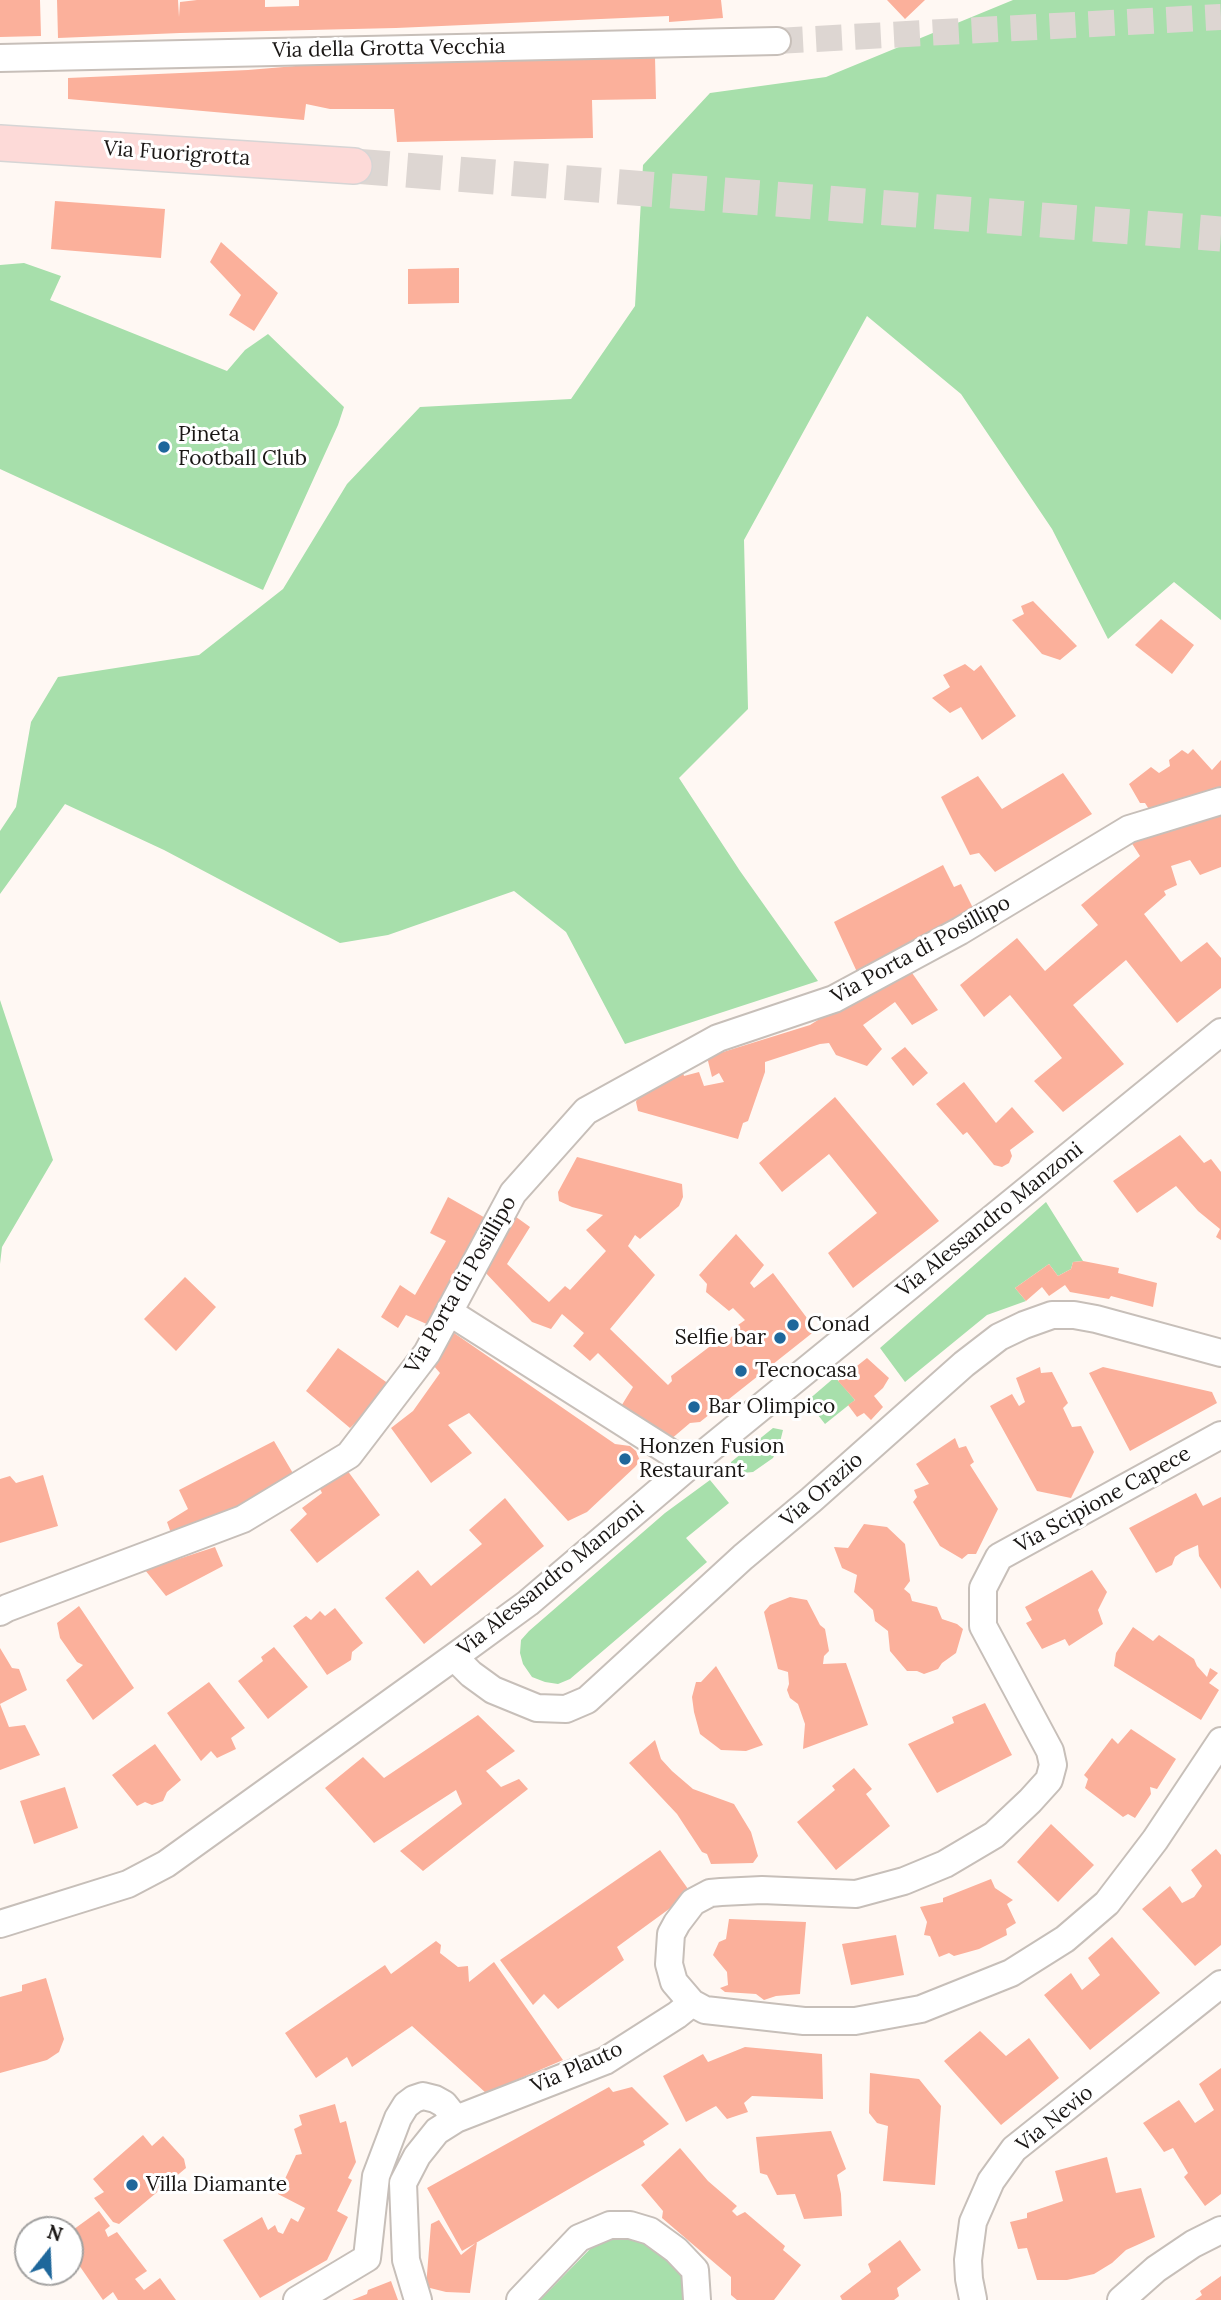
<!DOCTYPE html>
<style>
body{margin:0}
#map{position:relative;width:1221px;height:2300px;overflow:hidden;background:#fff8f3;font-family:Lora,serif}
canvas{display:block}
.north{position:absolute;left:14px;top:2216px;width:70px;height:70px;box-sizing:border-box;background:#fff;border:2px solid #a3a2a1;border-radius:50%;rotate:18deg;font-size:19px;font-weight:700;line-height:28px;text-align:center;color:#1a1715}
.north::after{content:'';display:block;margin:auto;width:24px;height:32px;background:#1e679b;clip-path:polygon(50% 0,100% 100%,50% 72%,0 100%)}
</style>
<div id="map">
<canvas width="1221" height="2300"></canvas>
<div class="north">N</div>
</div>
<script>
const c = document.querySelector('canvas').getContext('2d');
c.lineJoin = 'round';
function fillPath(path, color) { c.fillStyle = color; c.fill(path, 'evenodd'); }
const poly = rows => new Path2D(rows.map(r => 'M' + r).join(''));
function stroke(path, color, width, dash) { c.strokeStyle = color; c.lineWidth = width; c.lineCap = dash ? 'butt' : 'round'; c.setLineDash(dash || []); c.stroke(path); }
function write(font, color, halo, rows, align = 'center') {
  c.font = font + ' Lora,serif'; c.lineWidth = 6; c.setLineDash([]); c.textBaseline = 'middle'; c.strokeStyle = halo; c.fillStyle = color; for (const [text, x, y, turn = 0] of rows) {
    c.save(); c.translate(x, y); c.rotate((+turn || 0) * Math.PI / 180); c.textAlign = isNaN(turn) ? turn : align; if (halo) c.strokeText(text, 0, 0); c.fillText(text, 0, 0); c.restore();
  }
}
const green = poly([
 [1013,0,1221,0,1221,620,1174,582,1108,639,1052,529,961,394,867,316,744,540,748,709,679,778,740,871,818,981,625,1044,566,932,514,891,388,935,340,943,164,850,65,804,0,894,0,831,16,807,31,722,58,677,199,655,283,589,347,484,420,407,571,399,635,306,643,165,710,93,826,77],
 [24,263,61,276,50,300,227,371,245,350,268,334,344,407,338,425,263,590,0,469,0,265],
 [0,1000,53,1160,2,1247,0,1264],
 [1046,1202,1083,1261,1073,1262,1071,1269,1058,1276,1049,1264,1015,1288,1026,1301,987,1315,905,1382,880,1348],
 [835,1377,855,1400,825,1424,807,1401],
 [773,1428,783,1430,780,1442,773,1458,753,1472,742,1473,732,1470,731,1462],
 [710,1480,729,1503,686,1538,707,1562,570,1679,558,1684,545,1682,532,1677,523,1664,520,1653,521,1640,529,1631,665,1513],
 [608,2238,643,2238,680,2263,691,2300,540,2300,594,2245]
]);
const building = poly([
 [0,0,40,0,41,36,0,37],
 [57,0,178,0,179,17,180,2,197,0,265,0,265,7,299,6,299,0,721,0,723,18,669,22,669,16,396,28,180,33,58,38],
 [887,0,925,0,905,19],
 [655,57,656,99,592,100,593,138,397,142,394,109,330,109,306,104,304,120,68,99,68,78,248,70,331,63,394,64],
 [55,201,165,209,161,258,51,249],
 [221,242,278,293,254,331,229,315,241,295,210,262],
 [459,268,459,303,408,304,408,269],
 [1033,601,1077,646,1060,660,1042,654,1012,620,1024,614,1021,606],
 [1161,619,1194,645,1172,674,1135,645],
 [965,664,974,671,981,665,1016,716,982,740,961,707,950,713,932,698,950,687,943,675],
 [1193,749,1212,770,1221,760,1221,788,1152,814,1145,803,1140,803,1129,784,1151,767,1159,773,1170,766,1169,760,1182,750,1188,754],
 [1063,773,1092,814,995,872,979,853,970,855,941,797,978,776,1002,809],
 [1221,813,1221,867,1200,875,1190,860,1171,866,1177,885,1164,891,1166,895,1144,914,1181,962,1207,942,1221,958,1221,988,1177,1023,1126,960,1073,1005,1124,1064,1063,1112,1034,1081,1062,1058,1010,995,984,1017,960,985,1017,938,1045,971,1098,925,1081,905,1140,856,1131,842],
 [943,865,954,887,961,884,973,908,934,935,857,972,834,922],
 [910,970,938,1010,912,1025,895,1002,863,1025,882,1049,867,1066,836,1055,829,1043,820,1044,765,1062,765,1072,748,1121,743,1123,738,1139,638,1111,636,1102,642,1085,683,1072,684,1076,699,1072,704,1086,724,1082,719,1073,712,1077,707,1057,810,1025,845,1003],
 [905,1047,928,1073,913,1086,891,1058],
 [964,1082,996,1123,1012,1107,1034,1132,1010,1150,1012,1156,1009,1163,1002,1167,994,1165,967,1132,963,1135,936,1104],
 [835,1097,939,1221,853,1288,828,1253,877,1213,829,1154,782,1192,759,1163],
 [1180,1135,1204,1163,1211,1159,1221,1172,1221,1240,1216,1237,1220,1229,1198,1211,1176,1186,1137,1213,1113,1181],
 [577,1157,682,1184,683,1197,679,1206,640,1239,635,1235,628,1246,655,1275,610,1329,668,1385,672,1381,671,1376,717,1341,722,1344,738,1332,734,1328,745,1320,733,1308,729,1311,706,1292,707,1284,699,1275,736,1234,764,1265,750,1283,754,1288,773,1273,816,1330,700,1422,690,1423,670,1440,620,1408,633,1387,598,1353,590,1361,573,1346,584,1333,562,1314,551,1329,532,1322,482,1269,512,1214,530,1227,507,1264,549,1302,565,1286,570,1290,606,1251,586,1230,603,1215,572,1207,559,1201,558,1192],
 [448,1197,489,1220,429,1325,406,1315,398,1328,381,1317,400,1285,415,1295,446,1241,430,1233],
 [1083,1261,1119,1268,1118,1273,1157,1283,1153,1307,1111,1296,1109,1299,1070,1292,1065,1285,1049,1296,1042,1287,1026,1301,1015,1288,1049,1264,1058,1276,1071,1269,1073,1262],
 [185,1277,216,1307,176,1351,144,1319],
 [454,1333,615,1444,630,1446,636,1451,640,1461,635,1467,587,1512,568,1521,469,1413,448,1425,472,1453,431,1483,391,1428,413,1411,440,1373,433,1365],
 [338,1348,389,1384,369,1410,350,1428,306,1391],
 [867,1358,889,1378,883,1388,874,1396,883,1407,871,1420,864,1413,857,1417,848,1405,855,1400,838,1381],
 [1040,1367,1041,1373,1052,1372,1068,1403,1063,1408,1072,1427,1081,1426,1094,1452,1071,1498,1037,1491,990,1406,1012,1394,1019,1406,1025,1402,1016,1378],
 [1103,1367,1212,1392,1217,1403,1130,1451,1089,1373],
 [955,1438,959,1448,966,1446,974,1462,970,1465,998,1509,976,1554,968,1554,962,1559,940,1546,913,1502,917,1497,914,1490,929,1484,916,1464],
 [274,1441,294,1475,248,1504,171,1533,167,1522,188,1509,179,1490],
 [347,1470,380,1515,317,1563,290,1530,307,1514,302,1508,322,1493,320,1489],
 [43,1475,58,1526,0,1543,0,1479,10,1476,16,1483],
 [1196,1493,1203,1506,1221,1497,1221,1589,1199,1556,1198,1545,1182,1552,1175,1557,1172,1565,1156,1573,1129,1528],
 [505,1498,544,1546,424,1644,385,1598,418,1570,431,1586,482,1544,469,1530],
 [864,1524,887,1527,905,1544,910,1581,904,1589,910,1594,912,1601,937,1607,942,1619,957,1624,963,1629,956,1653,942,1663,938,1669,924,1674,917,1671,907,1671,890,1651,888,1631,875,1621,873,1610,854,1592,857,1575,842,1568,834,1547,848,1548],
 [215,1547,223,1566,166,1596,145,1570],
 [1092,1570,1107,1592,1098,1610,1103,1624,1069,1646,1065,1639,1042,1649,1026,1623,1032,1620,1025,1607],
 [790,1597,807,1600,820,1625,825,1629,829,1651,824,1656,823,1664,846,1663,868,1725,803,1749,805,1724,798,1704,790,1698,787,1690,789,1684,788,1672,778,1669,764,1612,770,1605],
 [79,1606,134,1688,93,1720,66,1680,83,1665,77,1662,60,1638,57,1623],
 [335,1608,363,1643,352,1652,351,1660,327,1675,293,1626,306,1616,311,1620,320,1611,325,1616],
 [1133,1627,1153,1641,1159,1635,1194,1659,1197,1666,1207,1677,1210,1668,1218,1673,1209,1683,1219,1690,1201,1720,1114,1666,1116,1653],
 [274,1647,308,1687,268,1719,238,1681,263,1661,261,1657],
 [0,1648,12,1668,19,1669,27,1690,0,1704,9,1727,25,1725,40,1755,0,1770],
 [716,1666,763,1745,746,1751,721,1750,700,1734,694,1712,692,1697,696,1682,701,1682],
 [209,1682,245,1728,231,1738,236,1749,217,1758,211,1751,201,1761,167,1713],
 [985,1703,1012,1755,937,1793,908,1744,954,1723,952,1717],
 [478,1715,515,1751,486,1771,501,1787,519,1779,528,1789,423,1871,400,1851,462,1804,456,1790,374,1843,325,1788,363,1757,384,1778],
 [1131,1729,1176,1759,1157,1789,1150,1787,1151,1794,1135,1818,1128,1814,1123,1817,1085,1788,1088,1779,1084,1775,1112,1738,1118,1744],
 [655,1740,661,1759,672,1771,693,1789,734,1804,751,1832,758,1856,753,1863,711,1864,707,1854,702,1852,677,1814,629,1763],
 [155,1744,181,1780,167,1792,163,1801,152,1805,145,1802,137,1806,112,1775],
 [854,1768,872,1789,866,1794,890,1826,836,1870,797,1822,835,1790,832,1786],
 [65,1787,78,1828,34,1844,20,1801],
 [1051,1824,1094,1865,1058,1902,1017,1862],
 [1216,1849,1221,1855,1221,1945,1195,1966,1142,1909,1170,1886,1182,1903,1194,1897,1202,1886,1191,1870],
 [660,1850,691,1893,617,1947,624,1960,558,2009,544,1994,533,2005,500,1960],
 [991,1879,995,1888,1013,1900,1007,1904,1016,1923,1006,1929,1007,1935,979,1949,954,1956,949,1953,939,1957,930,1936,924,1935,927,1922,920,1907,943,1902,943,1898],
 [729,1919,806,1922,800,1994,776,1996,764,2000,756,1994,725,1992,720,1988,728,1985,727,1972,713,1955,719,1942,726,1939],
 [896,1935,904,1975,851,1985,842,1944],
 [1112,1937,1160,1993,1090,2050,1044,1995,1071,1973,1082,1990,1100,1975,1088,1958],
 [436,1941,441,1945,440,1953,458,1967,468,1966,469,1982,494,1962,563,2060,486,2093,412,2026,352,2067,347,2057,316,2078,285,2033,385,1965,391,1974],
 [46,1978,64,2039,59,2052,47,2060,0,2073,0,1997,22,1991,22,1985],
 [980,2031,1006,2056,1029,2038,1059,2078,1001,2125,944,2061],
 [745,2047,822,2054,823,2099,752,2096,744,2103,748,2112,727,2119,716,2106,686,2122,663,2076,703,2054,708,2062],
 [1221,2068,1221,2194,1205,2206,1184,2177,1188,2173,1173,2148,1164,2152,1143,2123,1179,2100,1195,2123,1214,2110,1199,2084],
 [870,2073,919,2079,941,2106,935,2185,883,2181,888,2126,877,2123,869,2113],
 [609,2087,613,2092,632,2087,669,2124,643,2141,645,2145,462,2251,427,2188],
 [335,2104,340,2123,346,2121,356,2162,348,2178,352,2180,337,2211,348,2217,327,2260,260,2298,223,2240,262,2217,268,2230,275,2225,278,2232,283,2234,291,2218,298,2222,305,2208,278,2194,296,2155,302,2154,294,2129,302,2125,299,2115],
 [831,2131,846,2169,837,2175,841,2194,842,2216,804,2219,795,2194,777,2195,767,2175,760,2173,756,2137],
 [143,2135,152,2146,163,2136,184,2159,186,2168,119,2224,113,2222,94,2198,104,2192,93,2179],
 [680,2148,708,2181,737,2206,732,2211,737,2216,745,2212,785,2246,783,2250,801,2265,774,2300,737,2300,731,2295,731,2277,662,2218,663,2211,641,2185],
 [1107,2157,1116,2193,1141,2188,1155,2237,1126,2250,1112,2263,1094,2274,1067,2280,1037,2280,1027,2248,1018,2249,1010,2222,1027,2218,1027,2213,1063,2201,1055,2171],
 [99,2211,110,2226,105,2230,108,2237,117,2232,147,2271,135,2279,144,2290,160,2278,176,2300,118,2300,113,2292,103,2300,70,2252,70,2232],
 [439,2220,461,2255,477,2242,470,2293,446,2292,426,2287,431,2224],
 [900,2240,921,2270,897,2288,899,2296,894,2300,842,2300,840,2296,871,2272,868,2264],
 [1221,2276,1221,2300,1195,2300,1202,2295,1200,2291],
 [391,2281,398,2300,352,2300,367,2294,368,2290]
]);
const minorTunnel = poly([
 [777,41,1221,17]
]);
const majorTunnel = poly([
 [354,166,1221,234]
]);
const minor = poly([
 [0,58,777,41],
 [449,1312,690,1465],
 [1221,1435,999,1557,983,1588,983,1626,1050,1751,1053,1765,1049,1780,1030,1801,994,1835,945,1864,904,1881,856,1894,762,1890,721,1892,710,1893,693,1902,677,1923,671,1934,669,1964,674,1982,692,2003,705,2010,804,2021,855,2021,921,2009,1011,1973,1065,1939,1107,1903,1155,1840,1221,1741],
 [0,1612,7,1608,243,1519,349,1455,427,1353,513,1193,586,1111,718,1038,834,999,960,931,1129,829,1221,801],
 [454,1657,471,1674,493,1690,537,1708,566,1709,587,1700,743,1557,811,1500,964,1364,999,1337,1024,1325,1052,1315,1074,1315,1096,1319,1221,1353],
 [0,1924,128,1884,166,1864,454,1657,528,1603,690,1465,1221,1032],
 [973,2299,969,2279,968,2260,973,2222,991,2181,1014,2149,1221,1984],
 [297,2300,367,2258,376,2176,398,2118,406,2105,414,2099,423,2096,435,2099,444,2104,456,2119],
 [418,2300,406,2260,403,2183,417,2156,437,2131,456,2119,605,2061,677,2015,692,2003],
 [520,2300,579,2238,610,2225,630,2225,650,2231,676,2250,695,2270,697,2300],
 [1121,2300,1156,2269,1193,2244,1221,2230]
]);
const major = poly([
 [0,143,354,166]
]);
const markers = [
 [164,447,7,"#1e679b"],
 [793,1325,7,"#1e679b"],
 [780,1338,7,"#1e679b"],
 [741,1371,7,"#1e679b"],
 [694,1407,7,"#1e679b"],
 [625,1459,7,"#1e679b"],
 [132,2185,7,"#1e679b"]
];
const streetNames = [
 ["Via della Grotta Vecchia",389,49,-1],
 ["Via Fuorigrotta",177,154,4],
 ["Via Porta di Posillipo",921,950,-29],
 ["Via Alessandro Manzoni",990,1220,-39],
 ["Via Porta di Posillipo",461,1285,-60],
 ["Via Orazio",822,1490,-41],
 ["Via Scipione Capece",1103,1500,-29],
 ["Via Alessandro Manzoni",551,1579,-39],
 ["Via Plauto",577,2068,-24],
 ["Via Nevio",1055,2119,-39]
];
const poiNames = [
 ["Pineta",178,435],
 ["Football Club",178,459],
 ["Conad",807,1325],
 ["Selfie bar",766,1338,"right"],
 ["Tecnocasa",755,1371],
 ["Bar Olimpico",708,1407],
 ["Honzen Fusion",639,1447],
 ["Restaurant",639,1471],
 ["Villa Diamante",146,2185]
];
fillPath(green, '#a7dfab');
fillPath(building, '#fbb09b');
stroke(minorTunnel, '#ddd6d2', 26, [26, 13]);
stroke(majorTunnel, '#ddd6d2', 35, [35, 18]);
stroke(minor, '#c7bfb9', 30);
stroke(major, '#d6d5d5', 38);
stroke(minor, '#fff', 26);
stroke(major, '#fddad8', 35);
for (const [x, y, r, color] of markers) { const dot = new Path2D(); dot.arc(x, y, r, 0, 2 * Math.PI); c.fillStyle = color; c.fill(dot); stroke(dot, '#fff', 2.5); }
write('21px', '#1a1715', '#fff', streetNames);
write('21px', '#1a1715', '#fff', poiNames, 'left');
</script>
